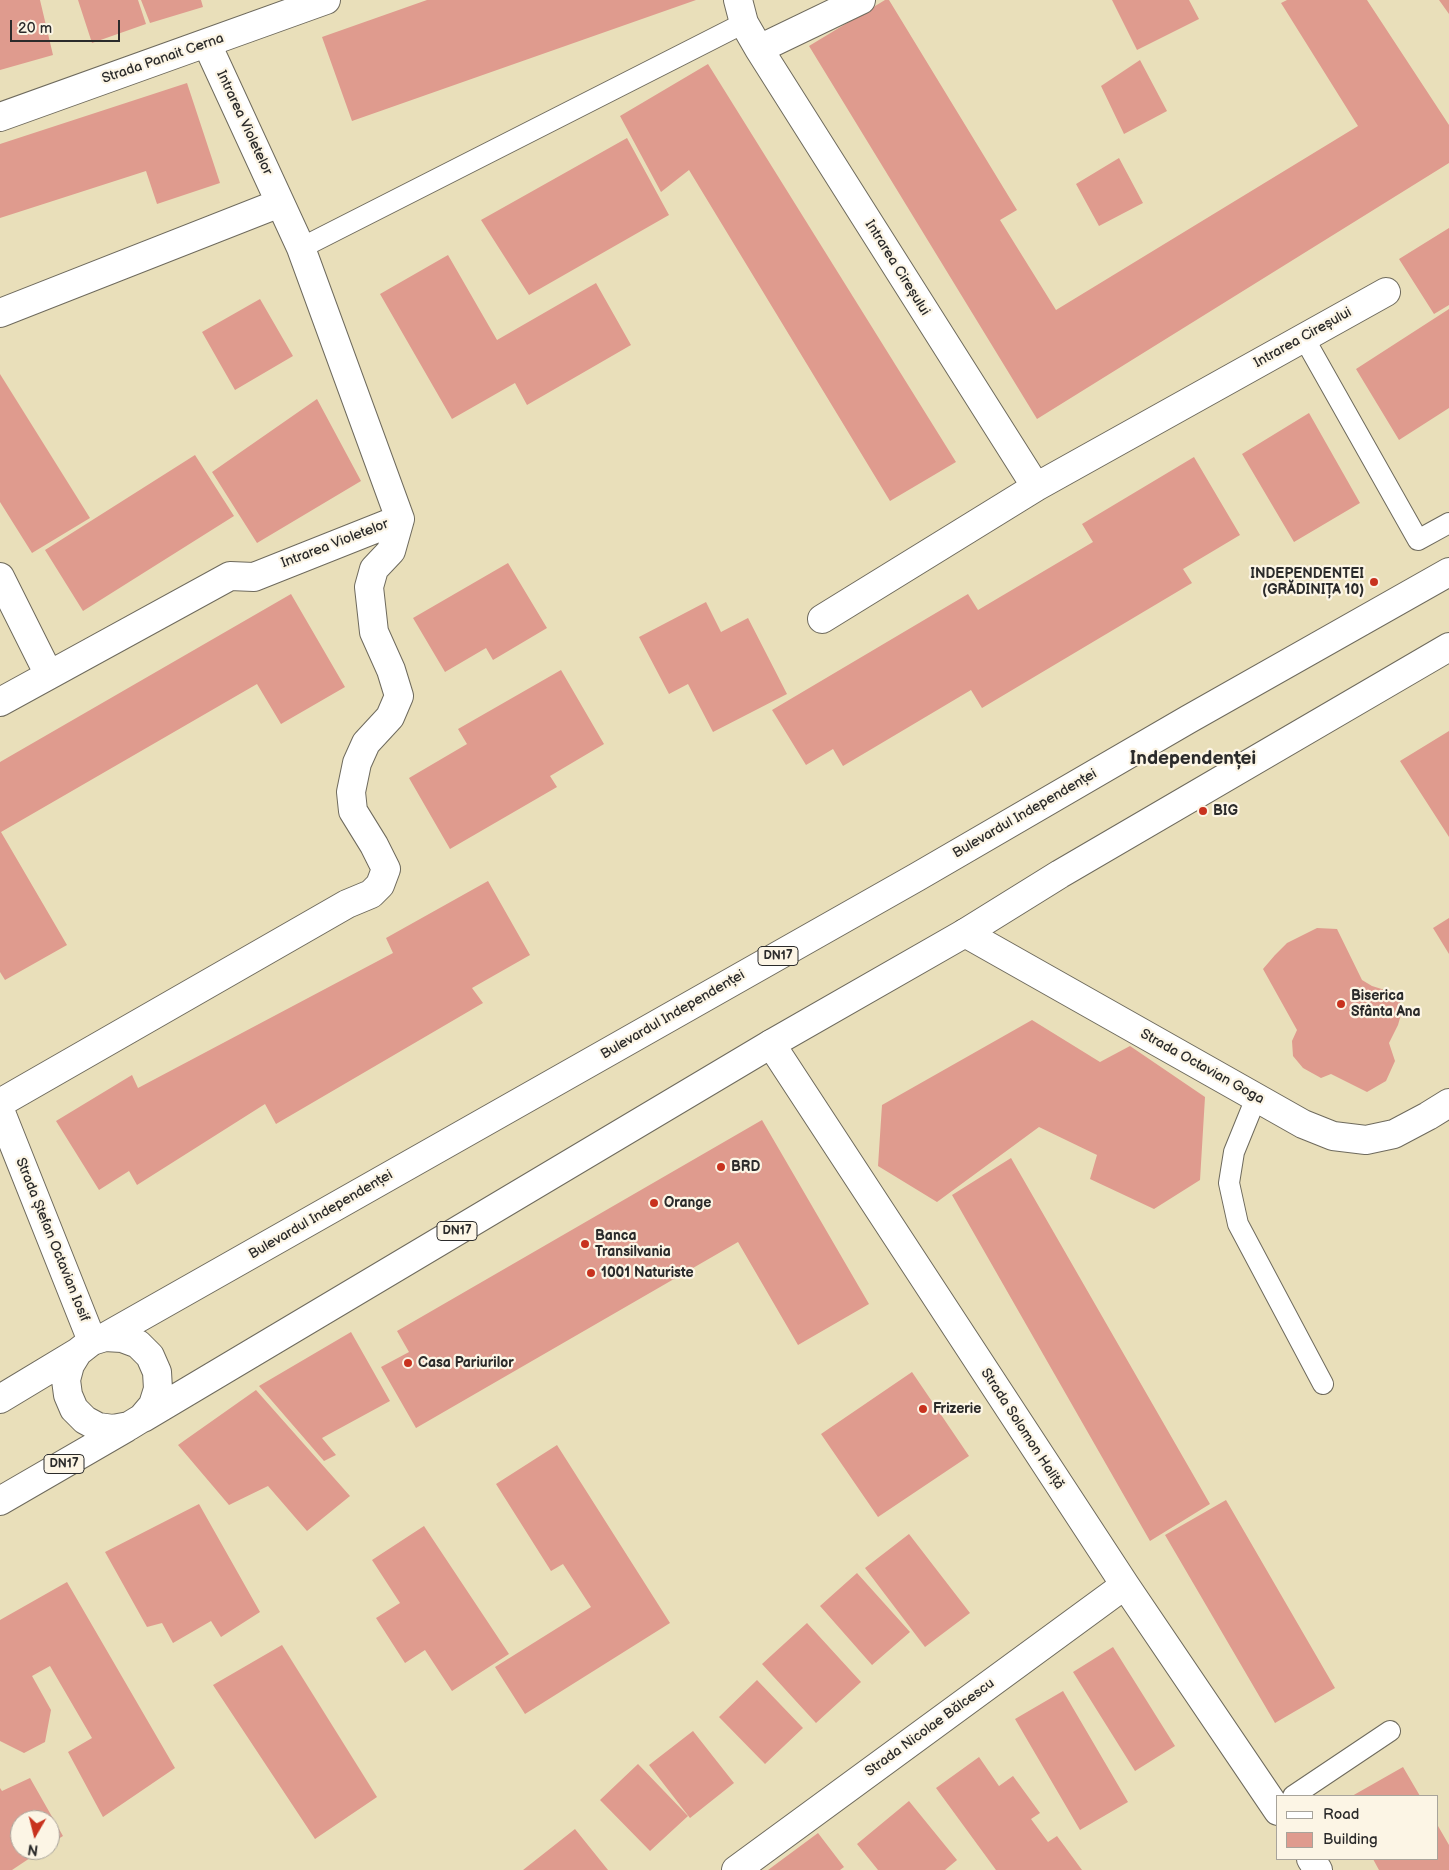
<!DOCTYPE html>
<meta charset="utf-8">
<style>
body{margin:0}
#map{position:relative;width:1449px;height:1870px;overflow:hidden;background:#e9dfba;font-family:"Balsamiq Sans",sans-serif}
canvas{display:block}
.legend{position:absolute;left:1276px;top:1795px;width:162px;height:65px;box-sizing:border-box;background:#fcf5e5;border:1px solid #a8a49b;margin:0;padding:6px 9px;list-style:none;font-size:15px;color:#2b2b2b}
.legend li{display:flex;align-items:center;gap:10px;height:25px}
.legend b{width:25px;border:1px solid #a8a49b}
.north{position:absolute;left:10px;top:1810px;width:50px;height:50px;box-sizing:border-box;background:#fcf5e5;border:1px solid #a8a49b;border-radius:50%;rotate:188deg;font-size:14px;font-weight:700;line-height:20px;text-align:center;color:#2b2b2b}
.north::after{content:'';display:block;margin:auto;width:18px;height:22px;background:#c8321e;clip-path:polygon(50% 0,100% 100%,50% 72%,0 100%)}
.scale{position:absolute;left:10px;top:20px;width:110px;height:22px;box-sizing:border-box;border:2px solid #2b2b2b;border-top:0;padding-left:6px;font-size:15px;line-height:18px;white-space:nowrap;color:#2b2b2b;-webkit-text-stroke:4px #fcf5e5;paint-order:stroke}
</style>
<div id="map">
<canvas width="1449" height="1870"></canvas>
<ul class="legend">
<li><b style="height:6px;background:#fff"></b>Road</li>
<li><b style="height:14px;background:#df9b8e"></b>Building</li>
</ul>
<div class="north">N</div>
<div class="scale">20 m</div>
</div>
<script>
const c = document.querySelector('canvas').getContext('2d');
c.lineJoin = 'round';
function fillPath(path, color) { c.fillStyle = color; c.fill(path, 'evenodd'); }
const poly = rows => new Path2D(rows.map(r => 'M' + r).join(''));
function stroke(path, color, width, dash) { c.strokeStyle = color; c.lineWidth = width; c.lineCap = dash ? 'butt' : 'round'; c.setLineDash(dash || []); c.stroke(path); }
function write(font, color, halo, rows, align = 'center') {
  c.font = font + ' "Balsamiq Sans",sans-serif'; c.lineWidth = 4.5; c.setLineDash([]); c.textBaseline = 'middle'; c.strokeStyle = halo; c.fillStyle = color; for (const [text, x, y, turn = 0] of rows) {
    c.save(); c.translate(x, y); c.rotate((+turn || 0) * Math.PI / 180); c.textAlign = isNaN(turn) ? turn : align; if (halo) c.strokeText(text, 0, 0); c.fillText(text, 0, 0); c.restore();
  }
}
const building = poly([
 [0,0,40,0,53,55,0,70],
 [78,0,138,0,146,24,92,43],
 [141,0,201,0,203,7,150,23],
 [427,0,696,0,352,121,322,37],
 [885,0,889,0,1017,210,1000,220,1056,310,1358,126,1281,3,1287,0,1367,0,1449,125,1449,163,1037,419,809,46],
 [1112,0,1189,0,1199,19,1137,50],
 [1439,0,1449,0,1449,14],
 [1140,60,1167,111,1124,134,1101,86],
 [708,64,956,462,890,501,689,170,661,192,620,116],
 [187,83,220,183,157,204,146,171,0,218,0,144],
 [627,138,669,215,529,295,481,220],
 [1119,158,1143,203,1099,226,1076,184],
 [1449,228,1449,305,1434,314,1399,259],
 [448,255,497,340,596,283,631,345,527,405,515,383,452,419,380,294],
 [260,299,293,356,235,390,202,332],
 [1449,309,1449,408,1399,440,1356,369],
 [0,374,90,518,32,553,0,502],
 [317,399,361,481,257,543,212,472],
 [1309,413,1360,503,1294,542,1242,454],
 [195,455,234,516,83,611,45,550],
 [1194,457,1240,535,1183,569,1192,583,982,708,971,690,843,766,833,749,806,765,772,710,968,594,978,610,1093,542,1082,524],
 [508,563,547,628,493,660,486,648,445,672,413,618],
 [291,594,345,687,281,724,257,684,1,832,67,945,5,980,0,972,0,762],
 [706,602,721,632,748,618,787,694,713,732,688,684,669,694,639,637],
 [561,670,604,744,550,776,557,787,450,849,409,778,467,744,458,729],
 [1449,731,1449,837,1400,761],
 [488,881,530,955,472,988,483,1003,276,1124,265,1104,137,1185,129,1171,99,1190,56,1121,132,1075,138,1088,393,953,386,938],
 [1449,918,1449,954,1433,928],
 [1317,928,1337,929,1362,980,1372,986,1388,991,1399,998,1402,1011,1398,1025,1389,1043,1395,1061,1386,1081,1367,1092,1331,1074,1321,1078,1303,1068,1293,1056,1292,1041,1297,1030,1263,969,1275,955,1287,943],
 [1032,1020,1100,1062,1130,1046,1205,1097,1200,1180,1154,1209,1090,1179,1097,1155,1039,1127,937,1202,878,1166,882,1105],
 [762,1120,869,1304,798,1345,738,1242,416,1428,381,1367,409,1352,397,1331],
 [1011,1158,1210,1504,1150,1541,952,1195],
 [351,1332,390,1401,322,1438,336,1455,324,1461,259,1386],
 [912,1372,969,1456,878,1517,821,1434],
 [256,1390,350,1496,307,1531,268,1486,229,1505,178,1445],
 [557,1445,670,1623,525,1714,495,1667,591,1607,563,1564,551,1571,496,1484],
 [1226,1500,1335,1688,1275,1723,1165,1535],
 [199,1504,260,1612,221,1637,211,1621,173,1643,162,1623,147,1627,105,1552],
 [424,1526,509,1654,452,1691,425,1650,405,1663,376,1618,400,1603,372,1560],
 [909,1534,970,1613,925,1647,865,1568],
 [857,1573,910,1632,872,1665,820,1606],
 [67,1582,175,1768,103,1817,68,1752,92,1738,50,1666,32,1676,51,1710,45,1742,24,1753,0,1741,0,1620],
 [807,1623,861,1682,816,1723,762,1664],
 [282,1645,377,1797,315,1839,213,1685],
 [1113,1647,1175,1746,1135,1771,1073,1672],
 [757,1680,803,1728,765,1764,719,1717],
 [1063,1691,1128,1802,1080,1830,1015,1719],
 [693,1731,734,1783,690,1818,649,1765],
 [979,1757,999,1786,1013,1776,1040,1813,1031,1819,1048,1842,1057,1836,1082,1870,996,1870,936,1788],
 [638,1764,688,1816,650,1851,600,1800],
 [1403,1767,1420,1796,1352,1796],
 [30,1778,63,1836,50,1844,50,1820,20,1820,20,1850,42,1850,12,1870,0,1870,0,1788,2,1791],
 [909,1801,957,1860,945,1870,878,1870,857,1844],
 [1438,1826,1449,1845,1449,1870,1379,1870,1373,1859,1438,1859],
 [575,1829,608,1870,523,1870],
 [818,1833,844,1867,840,1870,768,1870]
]);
const service = poly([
 [301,248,744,23],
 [1304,338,1418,540,1449,523],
 [1256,1098,1234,1152,1229,1183,1238,1224,1323,1384],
 [1293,1796,1390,1731]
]);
const minor = poly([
 [738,0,744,23,759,49,1036,487],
 [207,44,301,248,400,519],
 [759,49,861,0],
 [0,117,326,0],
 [0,313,280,203],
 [0,577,49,675],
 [822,619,1036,487,1386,292],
 [0,702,230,576,254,577,400,519],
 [965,933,1303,1124,1333,1136,1366,1140,1394,1134,1428,1116,1449,1103],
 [771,1044,1125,1585,1278,1811],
 [0,1103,347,904,371,894,380,885,386,869,374,845,353,811,351,792,357,763,366,743,390,717,399,696,391,670,374,632,369,587,374,569,391,551,400,519],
 [1311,1859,1318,1870],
 [736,1870,1125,1585]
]);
const tertiary = poly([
 [0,1110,92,1341]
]);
const primary = poly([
 [105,1337,122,1338,138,1344,150,1356,157,1372,158,1389,153,1405,142,1418,129,1426,113,1429,98,1427,85,1420,74,1409,68,1395,66,1380,70,1365,78,1352,92,1341,105,1337,917,877,1189,719,1449,572],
 [0,1399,78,1352],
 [143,1418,771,1044,965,933,1060,874,1449,647],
 [0,1501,126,1428]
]);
const markers = [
 [1374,582,5,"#c8321e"],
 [1203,811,5,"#c8321e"],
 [1341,1004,5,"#c8321e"],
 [721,1167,5,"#c8321e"],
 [654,1203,5,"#c8321e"],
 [585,1244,5,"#c8321e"],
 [591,1273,5,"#c8321e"],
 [408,1363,5,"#c8321e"],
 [923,1409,5,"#c8321e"]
];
const shields = [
 [778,956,40],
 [457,1231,40],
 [64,1464,40]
];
const shieldNames = [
 ["DN17",778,956],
 ["DN17",457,1231],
 ["DN17",64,1464]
];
const streetNames = [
 ["Strada Panait Cerna",163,59,-19],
 ["Intrarea Violetelor",244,123,65],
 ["Intrarea Cireșului",897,268,58],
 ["Intrarea Cireșului",1303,338,-29],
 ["Intrarea Violetelor",335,544,-21],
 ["Bulevardul Independenței",1025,814,-30],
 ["Bulevardul Independenței",673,1015,-30],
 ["Strada Octavian Goga",1202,1067,29],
 ["Bulevardul Independenței",321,1215,-30],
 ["Strada Ștefan Octavian Iosif",52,1240,68],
 ["Strada Solomon Haliță",1022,1429,57],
 ["Strada Nicolae Bălcescu",930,1728,-36]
];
const poiNames = [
 ["INDEPENDENTEI",1364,574,"right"],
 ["(GRĂDINIȚA 10)",1364,590,"right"],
 ["BIG",1213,811],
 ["Biserica",1351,996],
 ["Sfânta Ana",1351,1012],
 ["BRD",731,1167],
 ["Orange",664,1203],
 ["Banca",595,1236],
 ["Transilvania",595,1252],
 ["1001 Naturiste",601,1273],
 ["Casa Pariurilor",418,1363],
 ["Frizerie",933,1409]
];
const districtNames = [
 ["Independenței",1193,759]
];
fillPath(building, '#df9b8e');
stroke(service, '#6e6a5d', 22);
stroke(minor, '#6e6a5d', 30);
stroke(tertiary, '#6e6a5d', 30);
stroke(primary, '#6e6a5d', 30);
stroke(service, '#fff', 20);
stroke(minor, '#fff', 28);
stroke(tertiary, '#fff', 28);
stroke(primary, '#fff', 28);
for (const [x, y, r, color] of markers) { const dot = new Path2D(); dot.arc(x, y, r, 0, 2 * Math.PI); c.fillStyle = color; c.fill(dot); stroke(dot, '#fcf5e5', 2); }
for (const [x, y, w] of shields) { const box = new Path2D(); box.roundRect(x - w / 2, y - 9.5, w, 19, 4); c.fillStyle = '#fcf5e5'; c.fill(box); stroke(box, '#2b2b2b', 1); }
write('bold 12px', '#2b2b2b', null, shieldNames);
write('14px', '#2b2b2b', '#fcf5e5', streetNames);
write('bold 14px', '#2b2b2b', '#fcf5e5', poiNames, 'left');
write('bold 19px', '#2b2b2b', '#fcf5e5', districtNames);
</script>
